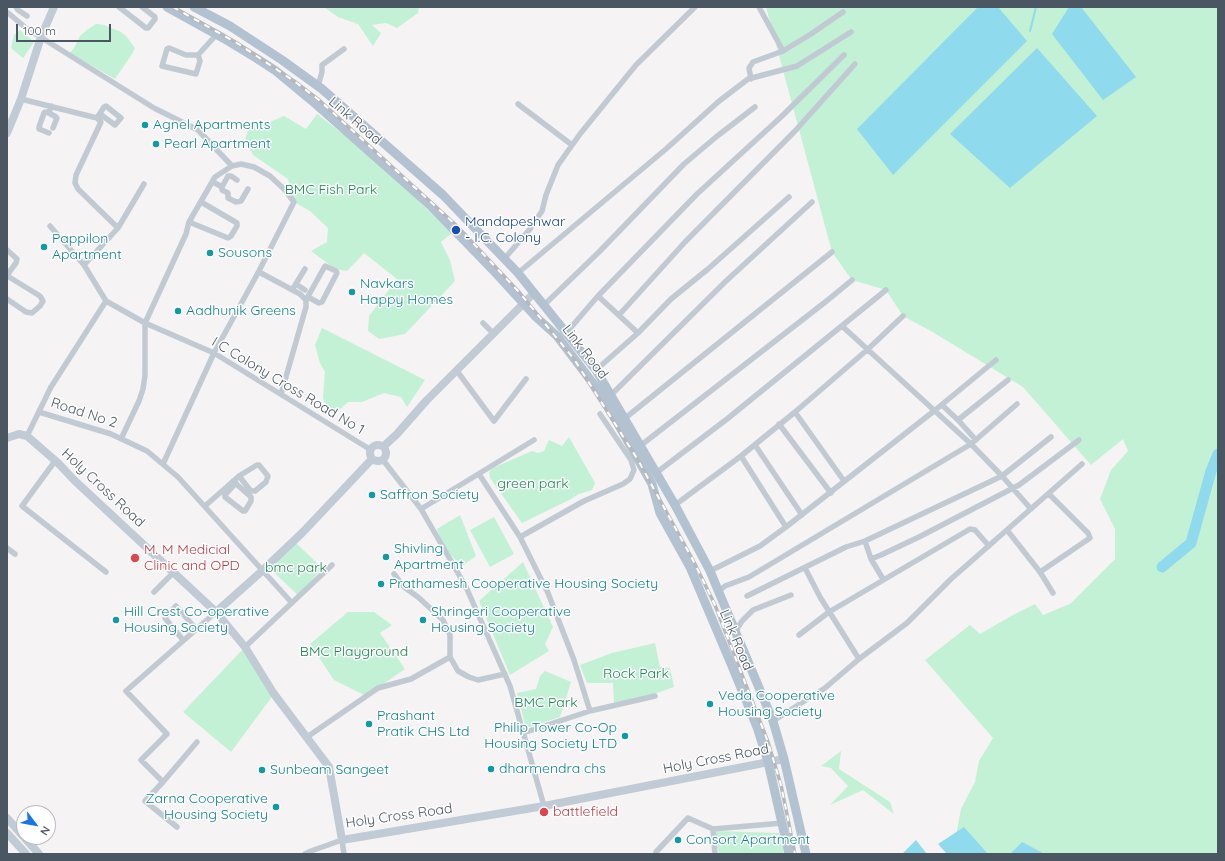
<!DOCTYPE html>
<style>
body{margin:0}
#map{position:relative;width:1225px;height:861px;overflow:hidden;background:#f5f3f3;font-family:Quicksand,sans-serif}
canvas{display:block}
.frame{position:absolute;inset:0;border:8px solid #4a5661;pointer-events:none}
.north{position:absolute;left:16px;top:805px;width:40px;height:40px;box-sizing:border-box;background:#fff;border:1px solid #b7bbc0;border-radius:50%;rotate:122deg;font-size:11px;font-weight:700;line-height:16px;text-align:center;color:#4a5661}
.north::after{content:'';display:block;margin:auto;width:14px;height:18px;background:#1a73e8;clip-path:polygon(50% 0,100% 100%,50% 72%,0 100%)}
.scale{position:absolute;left:16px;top:24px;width:95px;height:18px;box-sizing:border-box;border:2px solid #4a5661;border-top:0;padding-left:5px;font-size:12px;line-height:14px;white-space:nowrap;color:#4a5661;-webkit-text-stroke:3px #fff;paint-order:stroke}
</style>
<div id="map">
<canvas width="1225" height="861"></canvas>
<div class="frame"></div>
<div class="north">N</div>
<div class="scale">100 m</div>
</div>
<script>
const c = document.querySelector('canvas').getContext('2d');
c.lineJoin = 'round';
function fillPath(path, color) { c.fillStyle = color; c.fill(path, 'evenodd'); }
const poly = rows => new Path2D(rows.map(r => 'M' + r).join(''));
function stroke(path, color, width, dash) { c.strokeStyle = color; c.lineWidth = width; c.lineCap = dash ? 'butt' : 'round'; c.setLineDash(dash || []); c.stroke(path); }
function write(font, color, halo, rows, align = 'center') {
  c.font = font + ' Quicksand,sans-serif'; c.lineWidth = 3; c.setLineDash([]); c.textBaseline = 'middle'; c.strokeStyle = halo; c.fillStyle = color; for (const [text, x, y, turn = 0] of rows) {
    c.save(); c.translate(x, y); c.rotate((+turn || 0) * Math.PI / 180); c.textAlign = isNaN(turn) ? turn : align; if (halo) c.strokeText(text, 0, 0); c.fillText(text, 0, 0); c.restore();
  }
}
const green = poly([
 [324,7,419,7,418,13,397,28,386,23,372,25,381,33,373,46,358,24,338,17],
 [766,7,1218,7,1218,854,946,854,956,835,961,809,975,782,979,761,993,738,925,660,970,625,980,634,1013,615,1035,604,1043,615,1070,604,1115,559,1115,529,1100,499,1111,470,1128,451,1123,439,1091,465,1023,387,931,331,903,316,886,290,852,280,832,252],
 [96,24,104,25,121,32,126,36,135,48,132,54,115,79,70,53,74,48,80,36,88,29],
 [20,30,34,42,23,58,11,48,14,35],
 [317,114,373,157,452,233,441,242,450,260,455,281,405,334,379,339,368,331,369,316,397,279,364,253,347,271,335,269,311,251,327,242,328,228,310,211,294,202,288,179,253,155,245,139,248,131,284,116,306,129],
 [322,328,425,380,407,407,401,397,384,393,362,402,348,402,337,412,328,412,323,398,325,372,320,363,315,345],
 [569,437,595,483,592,490,579,494,569,500,522,523,490,478,489,472,493,468,532,451,538,453,544,451,549,440,562,446],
 [460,515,476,556,462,566,444,549,437,529],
 [494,517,514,554,490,567,470,530],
 [296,543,320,566,318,573,299,596,267,566],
 [523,562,553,627,545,644,549,651,510,675,479,601],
 [348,612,374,612,392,625,380,633,405,669,366,696,334,680,310,644],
 [655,643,660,667,670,668,674,687,648,696,614,703,613,683,587,683,580,665,612,653],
 [245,647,274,694,231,752,183,712],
 [545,671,571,682,560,717,526,728,517,693,536,689,540,676],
 [841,751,839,769,890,802,894,814,863,790,830,805,848,786,831,768,821,766],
 [715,831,779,833,784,854,719,854]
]);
const water = poly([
 [978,7,998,7,1027,41,893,175,857,129],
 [1069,7,1081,7,1136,77,1103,100,1052,34],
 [1037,48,1097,116,1010,188,950,134],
 [964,827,988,854,947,854,938,844],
 [916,840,927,854,902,854],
 [1022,842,1045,854,1011,853]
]);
const stream = poly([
 [1030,31,1036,7]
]);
const river = poly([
 [1162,567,1191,543,1211,471,1218,454]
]);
const street = poly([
 [16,7,18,10,27,16],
 [119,7,146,28,148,28,155,19,155,17,142,7],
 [759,7,783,51],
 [7,12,26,28,154,108,198,130,232,166],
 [198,55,186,55,169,48,167,49,162,66,196,74,200,61,198,55,217,34],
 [751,79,749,68,753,62,783,51,811,34,843,12],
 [318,86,322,72,322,65,344,49],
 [21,99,97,118,101,122,76,175,75,183,78,189,118,228,84,265],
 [518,104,572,145],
 [49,113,56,117,57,118,53,128],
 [97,118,104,107,106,106,121,118,115,125,100,114],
 [49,133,39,129,39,127,44,113,45,112,49,113,51,106],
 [213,182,222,187,222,190,228,193,228,198,236,202,241,201,248,189],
 [222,187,228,176,231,176,237,180],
 [189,222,228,238,231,236,237,226,237,223,201,202],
 [50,226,84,265,106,301,145,323,214,353,371,450],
 [118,228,144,184],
 [7,250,17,259,16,263,10,271,8,275,9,277,40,296,43,301,40,306,32,313,26,312,7,299],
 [505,258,530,229,542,211,546,195,558,165,580,134,636,65,695,7],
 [259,272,300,294,306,300,306,307,281,394],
 [518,273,666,149,718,102,748,79,797,66,851,32],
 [296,284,305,290],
 [292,290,305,269],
 [598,296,638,333],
 [306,300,325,266,336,271,337,273,322,302,319,303,308,297],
 [544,305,599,252,684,164,716,137,755,107],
 [619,315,685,242,795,131,855,64],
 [483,323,493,333],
 [567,332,598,296,697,194,781,117,844,55],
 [596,370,638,333,671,299,708,269,789,197],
 [457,371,494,421,526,379],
 [611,395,725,282,812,202],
 [1017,404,971,444,1002,476,1031,509],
 [942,405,958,420,976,440],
 [39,412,111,434,147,451,178,477,292,603],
 [795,412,844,481],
 [624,419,832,252],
 [958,420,1008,380],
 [779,424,831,493],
 [27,436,51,387,106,301],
 [121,439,139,401,143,389,145,375,145,323,186,234,189,222,215,177,232,166,241,164,254,167,270,176,285,190,294,202,259,271,214,353,163,464],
 [755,445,802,515],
 [640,446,824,303,852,280],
 [741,456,786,527],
 [383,460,421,509,466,587,510,686,544,806],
 [55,461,22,506,106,572],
 [656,473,727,419,886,290],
 [479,474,520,537,548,593,574,660,590,711,655,696],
 [233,481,251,497,251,501,245,511,243,511,225,497,225,495,236,483],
 [675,505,741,456,795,412,867,350,903,316],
 [205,506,238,477,239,476,257,465,259,465,268,476,266,482,255,491,252,491,250,490,239,476],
 [421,509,534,440],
 [1007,530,1040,572,1053,593],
 [520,537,584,501,623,484,630,479,634,470,631,460,600,414],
 [865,541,871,559,881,555,919,537,1019,485,1079,440],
 [7,548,15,554],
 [871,559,883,579],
 [805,568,820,597,859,659],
 [710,571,760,546,786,527,934,411,996,360],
 [1040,572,1090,538,1088,533,1049,494],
 [394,574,404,587,418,597,443,620,450,635,450,657,458,671,469,677,478,680,505,674],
 [154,592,174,572],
 [718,592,725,586,749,577,971,444,842,326],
 [747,596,846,547,865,541,1002,476,1051,437],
 [735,632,742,621,753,610,791,595],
 [799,635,829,612,970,529,975,530,989,546],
 [183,640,165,618,167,615,176,606,196,629],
 [245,647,332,565],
 [773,721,825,688,859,659,907,623,951,579,1082,464],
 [523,733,590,711],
 [307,737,378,688,411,679,450,657],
 [163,782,197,742],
 [177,827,145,801,163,782,141,760,167,734,126,691,216,612],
 [713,829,715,854],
 [305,854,311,851,342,840,344,854],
 [656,854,656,852,688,818,713,829,783,823]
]);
const secondary = poly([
 [7,133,21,99,41,37,54,7],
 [7,438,19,434,27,436,58,463,74,480,216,612,245,647,274,694,329,767,342,840,544,806,784,759],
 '370 453a8 8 0 1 1 16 0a8 8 0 1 1-16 0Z',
 [384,446,397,434,426,401,534,293],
 [216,612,262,571,303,532,372,459],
 [7,818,39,854],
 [7,833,26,854]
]);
const primary = poly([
 [167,7,223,38,256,58,276,71,311,100,432,207,493,270,536,317,557,336,586,374,603,397,652,484,660,513,690,567,732,666,757,727,768,762,789,854],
 [194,7,230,26,282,60,322,89,443,195,518,273,596,370,675,505,710,571,773,721,784,759,806,854]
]);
const rail = poly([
 [173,7,237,43,294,81,319,100,457,226,519,292,574,359,638,460,694,562,715,605,768,742,781,785,795,854]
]);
const markers = [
 [145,125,4,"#0f9aa8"],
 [156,144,4,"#0f9aa8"],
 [456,230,5,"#1a4fb4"],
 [44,247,4,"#0f9aa8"],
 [210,253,4,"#0f9aa8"],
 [352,292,4,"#0f9aa8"],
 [178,311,4,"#0f9aa8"],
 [372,495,4,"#0f9aa8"],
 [386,557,4,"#0f9aa8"],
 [135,558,5,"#e0444e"],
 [381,584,4,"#0f9aa8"],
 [116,620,4,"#0f9aa8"],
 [423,620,4,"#0f9aa8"],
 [710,704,4,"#0f9aa8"],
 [369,724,4,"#0f9aa8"],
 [625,736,4,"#0f9aa8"],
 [491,769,4,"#0f9aa8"],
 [262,770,4,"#0f9aa8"],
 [276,807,4,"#0f9aa8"],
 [544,812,5,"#e0444e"],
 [678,840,4,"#0f9aa8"]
];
const streetNames = [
 ["Link Road",355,121,41],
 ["Link Road",585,352,52],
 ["I C Colony Cross Road No 1",288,386,31],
 ["Road No 2",84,413,18],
 ["Holy Cross Road",103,488,43],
 ["Link Road",736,640,67],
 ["Holy Cross Road",716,759,-11],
 ["Holy Cross Road",399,816,-8]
];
const cultureNames = [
 ["Agnel Apartments",153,125],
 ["Pearl Apartment",164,144],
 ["Pappilon",52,239],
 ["Apartment",52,255],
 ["Sousons",218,253],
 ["Navkars",360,284],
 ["Happy Homes",360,300],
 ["Aadhunik Greens",186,311],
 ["Saffron Society",380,495],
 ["Shivling",394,549],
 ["Apartment",394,565],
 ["Prathamesh Cooperative Housing Society",389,584],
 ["Hill Crest Co-operative",124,612],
 ["Housing Society",124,628],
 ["Shringeri Cooperative",431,612],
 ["Housing Society",431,628],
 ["Veda Cooperative",718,696],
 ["Housing Society",718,712],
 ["Prashant",377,716],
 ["Pratik CHS Ltd",377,732],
 ["Philip Tower Co-Op",617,728,"right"],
 ["Housing Society LTD",617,744,"right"],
 ["dharmendra chs",499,769],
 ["Sunbeam Sangeet",270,770],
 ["Zarna Cooperative",268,799,"right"],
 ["Housing Society",268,815,"right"],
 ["Consort Apartment",686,840]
];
const parkNames = [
 ["BMC Fish Park",331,190],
 ["green park",533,484],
 ["bmc park",296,568],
 ["BMC Playground",354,652],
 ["Rock Park",636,674],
 ["BMC Park",546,703]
];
const transitNames = [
 ["Mandapeshwar",465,222],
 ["- I.C. Colony",465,238]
];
const healthNames = [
 ["M. M Medicial",144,550],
 ["Clinic and OPD",144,566],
 ["battlefield",553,812]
];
fillPath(green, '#c3f1d5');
fillPath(water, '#90daee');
stroke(stream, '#90daee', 2);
stroke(river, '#90daee', 11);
stroke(street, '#c1cad2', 5.5);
stroke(secondary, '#c1cbd6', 8);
stroke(primary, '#b3c2d1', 9);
stroke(rail, '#b5b8bd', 3.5);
stroke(rail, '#fff', 2, [6]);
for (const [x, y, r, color] of markers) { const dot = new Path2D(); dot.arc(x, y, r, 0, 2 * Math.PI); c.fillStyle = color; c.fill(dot); stroke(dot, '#fff', 1.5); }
write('14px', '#4a5661', '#fff', streetNames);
write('14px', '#0d838f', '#fff', cultureNames, 'left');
write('14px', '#17864f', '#fff', parkNames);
write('14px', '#164399', '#fff', transitNames, 'left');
write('14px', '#be3a42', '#fff', healthNames, 'left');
</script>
